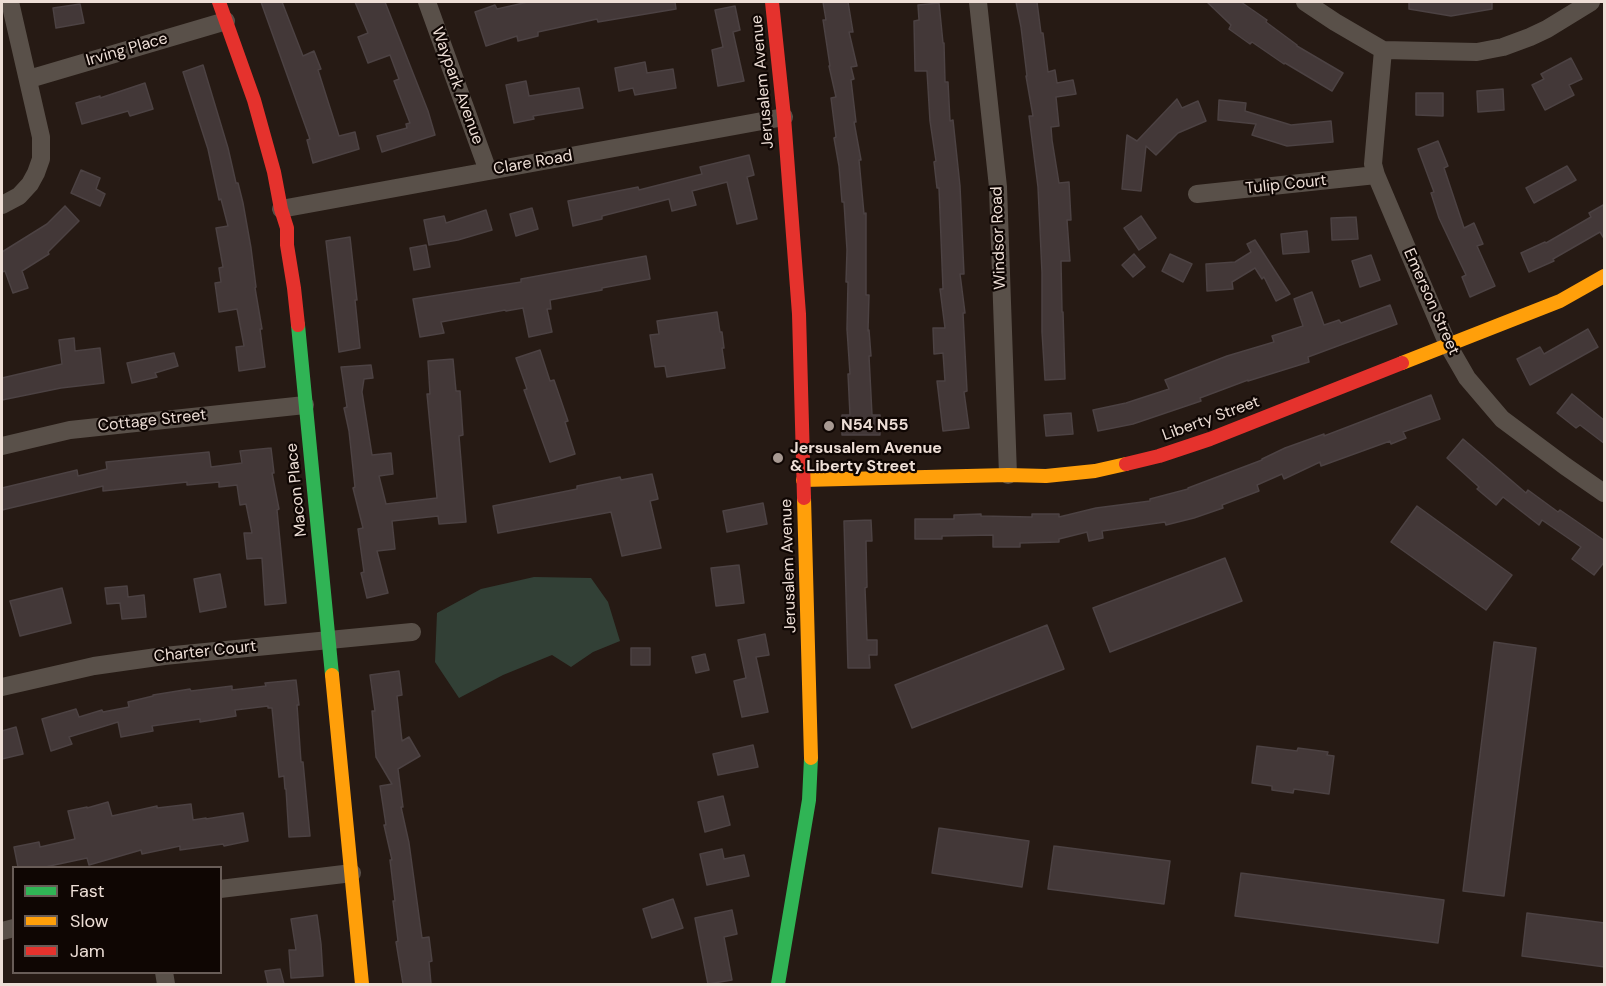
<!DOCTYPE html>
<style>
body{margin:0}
#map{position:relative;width:1606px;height:986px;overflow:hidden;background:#261a14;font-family:"DM Sans",sans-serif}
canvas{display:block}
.frame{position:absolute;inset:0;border:3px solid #edded6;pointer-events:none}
.legend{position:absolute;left:12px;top:866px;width:210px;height:108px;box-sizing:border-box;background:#0f0603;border:2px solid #685c57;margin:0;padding:8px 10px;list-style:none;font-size:18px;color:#edded6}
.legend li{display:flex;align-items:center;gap:12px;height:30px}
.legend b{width:30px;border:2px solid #685c57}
</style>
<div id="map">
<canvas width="1606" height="986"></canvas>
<div class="frame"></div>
<ul class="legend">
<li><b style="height:8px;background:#30b455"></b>Fast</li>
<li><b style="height:8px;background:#ff9f0a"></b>Slow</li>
<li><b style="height:8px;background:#e5322d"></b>Jam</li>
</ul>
</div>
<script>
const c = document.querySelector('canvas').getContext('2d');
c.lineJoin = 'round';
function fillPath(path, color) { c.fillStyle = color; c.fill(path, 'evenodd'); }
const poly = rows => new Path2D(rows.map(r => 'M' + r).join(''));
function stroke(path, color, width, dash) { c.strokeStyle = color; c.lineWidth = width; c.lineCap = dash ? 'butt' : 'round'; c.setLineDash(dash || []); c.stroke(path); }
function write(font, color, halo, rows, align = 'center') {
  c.font = font + ' "DM Sans",sans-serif'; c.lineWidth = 4.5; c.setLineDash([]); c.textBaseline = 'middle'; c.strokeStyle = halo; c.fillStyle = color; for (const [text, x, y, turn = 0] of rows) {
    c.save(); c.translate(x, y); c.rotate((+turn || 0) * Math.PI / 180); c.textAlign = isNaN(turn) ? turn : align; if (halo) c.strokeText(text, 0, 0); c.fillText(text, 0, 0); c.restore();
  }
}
const green = poly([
 [534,577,591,578,608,602,620,641,593,652,571,667,552,655,503,675,459,698,435,662,437,613,481,589]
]);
const building = poly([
 [261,2,282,2,303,56,314,51,321,69,318,70,339,136,355,132,359,149,313,163,307,140,310,139,261,2],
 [355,2,385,2,428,111,435,135,382,152,377,136,407,128,406,124,410,123,394,81,399,79,390,55,368,63,358,37,368,33,355,2],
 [528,2,675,2,676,9,598,22,597,19,538,32,538,36,518,41,517,36,486,46,475,12,495,5,497,9,528,2],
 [823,2,848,2,853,32,849,32,857,66,851,67,854,79,851,80,856,122,854,122,861,160,859,160,864,214,866,213,866,295,869,295,868,331,869,330,871,356,869,356,872,415,880,415,880,435,842,435,842,415,850,415,848,374,850,374,847,329,848,282,846,282,847,250,844,202,842,202,839,166,834,138,836,137,831,98,836,97,829,66,830,66,823,20,826,20,823,2],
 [1016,2,1037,2,1041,33,1043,33,1048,72,1055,70,1057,83,1073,80,1076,94,1056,97,1059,126,1051,127,1052,140,1059,183,1069,182,1071,220,1067,220,1070,261,1061,261,1062,312,1063,312,1065,379,1045,380,1042,332,1042,273,1038,187,1029,116,1033,116,1026,76,1027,76,1021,27,1016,2],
 [1207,2,1241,2,1267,20,1266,22,1297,45,1297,46,1343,73,1332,91,1285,63,1284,64,1252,42,1250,44,1229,29,1231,25,1207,2],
 [1409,2,1492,2,1492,9,1451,16,1409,9,1409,2],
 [939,3,943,43,944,43,945,82,948,82,950,121,953,120,960,186,964,274,960,274,965,313,963,313,967,391,964,392,969,428,943,431,937,381,945,381,943,353,934,354,933,328,945,328,940,289,943,289,939,188,937,188,934,162,936,161,930,121,927,71,915,71,914,21,919,20,918,5,939,3],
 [80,4,84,23,56,28,53,8,80,4],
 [735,6,740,30,733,32,744,81,718,86,712,50,723,47,715,10,735,6],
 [1571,58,1582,79,1569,85,1574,95,1545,110,1532,85,1544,79,1541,74,1571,58],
 [645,62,647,73,673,69,676,88,635,95,633,88,619,91,615,68,645,62],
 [203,65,228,148,236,183,238,183,243,203,251,248,256,287,255,288,262,329,260,329,265,367,239,371,236,347,244,346,237,309,219,312,215,283,221,282,219,268,223,267,216,228,228,226,221,199,219,200,208,149,183,72,203,65],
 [526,81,529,96,579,88,583,108,533,116,534,119,514,123,506,85,526,81],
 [145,83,153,109,130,116,128,111,82,124,76,103,100,96,100,98,145,83],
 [1503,89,1504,110,1478,112,1477,91,1503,89],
 [1416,93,1443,93,1443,116,1416,115,1416,93],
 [1177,99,1182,108,1198,101,1206,121,1178,133,1156,155,1146,146,1141,191,1122,189,1127,135,1137,141,1177,99],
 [1219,100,1246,103,1245,111,1291,125,1331,121,1333,142,1287,146,1252,135,1256,124,1218,120,1219,100],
 [1438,141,1448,166,1444,168,1464,228,1474,223,1483,244,1477,246,1495,286,1470,297,1462,277,1466,275,1439,218,1431,193,1434,192,1418,149,1438,141],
 [749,155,754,175,747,177,757,219,737,224,727,182,692,191,696,205,672,211,669,199,602,216,602,219,573,226,568,201,638,187,639,190,702,174,700,167,749,155],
 [1567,166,1576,180,1534,203,1526,188,1567,166],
 [81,170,100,178,96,189,105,194,100,206,71,193,81,170],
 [1605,204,1605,240,1600,232,1553,259,1554,261,1529,272,1521,253,1545,242,1546,243,1591,217,1589,213,1605,204],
 [65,206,79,221,48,252,49,254,22,271,28,288,13,293,5,271,2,272,2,252,47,224,65,206],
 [532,208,538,229,516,236,510,214,532,208],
 [486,210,492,230,458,240,429,245,424,220,444,216,446,223,486,210],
 [1141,216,1156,238,1139,250,1124,228,1141,216],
 [1356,217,1358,239,1332,240,1331,218,1356,217],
 [1307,231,1309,252,1283,254,1281,234,1307,231],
 [350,237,357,300,355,300,360,348,339,352,326,241,350,237],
 [1255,240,1290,294,1276,301,1264,277,1262,279,1255,268,1232,282,1233,289,1207,291,1206,264,1235,262,1251,252,1247,244,1255,240],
 [426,245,430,267,414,270,410,248,426,245],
 [1134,254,1145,267,1133,277,1122,265,1134,254],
 [1170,254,1192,264,1183,282,1162,271,1170,254],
 [1371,255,1380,280,1360,287,1352,261,1371,255],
 [646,256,650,279,602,288,602,290,550,300,551,309,547,309,552,332,529,337,523,308,506,311,505,310,441,322,444,333,420,337,413,299,521,282,521,279,646,256],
 [1312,292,1324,325,1339,320,1341,323,1390,305,1397,324,1308,357,1309,362,1248,381,1248,380,1200,398,1201,401,1133,424,1098,431,1093,410,1126,403,1169,389,1165,380,1227,356,1274,342,1272,336,1303,326,1294,299,1312,292],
 [717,312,720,332,722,332,724,348,722,348,725,368,667,377,665,366,655,367,650,335,659,334,657,321,717,312],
 [1588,329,1598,347,1530,385,1517,359,1540,347,1544,354,1588,329],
 [74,338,75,351,100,348,104,383,61,388,2,400,2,378,62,364,59,340,74,338],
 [540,350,550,381,554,380,568,421,565,422,575,454,550,462,524,390,527,389,516,358,540,350],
 [174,353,178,366,155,373,157,377,132,383,127,363,174,353],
 [453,359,456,391,460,391,463,435,459,436,466,522,439,524,438,516,392,521,395,549,377,551,388,593,367,598,361,573,364,572,358,529,363,528,353,488,355,487,349,431,344,408,347,407,341,367,371,365,373,378,364,379,362,392,372,455,391,453,393,474,379,476,386,504,437,498,427,394,430,394,428,361,453,359],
 [1572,394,1605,421,1605,444,1580,425,1576,428,1557,413,1572,394],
 [1431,395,1440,419,1403,432,1406,438,1391,444,1390,441,1321,466,1320,462,1284,479,1282,474,1257,485,1259,491,1222,505,1223,508,1194,518,1166,525,1165,522,1102,531,1103,538,1089,541,1087,532,1059,539,1059,542,1020,543,1020,547,993,547,993,535,942,536,942,539,915,539,915,519,954,519,954,515,981,514,981,516,1032,517,1032,514,1059,514,1059,517,1096,508,1150,501,1150,499,1188,489,1188,488,1262,460,1262,459,1285,448,1324,434,1324,436,1431,395],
 [1071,413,1073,434,1046,436,1044,415,1071,413],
 [1463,439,1526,493,1528,490,1558,512,1560,510,1605,541,1605,561,1594,575,1572,559,1581,547,1542,520,1539,525,1503,497,1496,505,1477,489,1479,487,1447,458,1463,439],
 [271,448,274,473,272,473,279,509,277,510,286,603,265,605,262,558,247,559,244,533,252,533,246,504,240,505,237,485,219,487,219,482,187,485,187,482,103,491,103,486,2,510,2,488,77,470,78,476,107,469,106,462,209,452,211,467,242,463,240,451,271,448],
 [652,474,658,499,650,501,661,548,622,556,611,512,498,533,493,506,577,489,577,486,620,477,621,480,652,474],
 [763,503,767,524,727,532,723,511,763,503],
 [1417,506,1512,575,1486,610,1391,542,1417,506],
 [871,520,872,541,866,541,867,587,865,588,867,640,877,640,877,655,869,655,870,668,848,668,844,521,871,520],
 [1225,558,1242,601,1110,652,1093,608,1225,558],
 [739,565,744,603,716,606,711,568,739,565],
 [220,574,226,607,200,612,194,579,220,574],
 [127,586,128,597,144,595,146,617,122,619,120,603,107,604,105,588,127,586],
 [62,588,71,623,20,636,10,601,62,588],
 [1047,625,1064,669,912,728,895,685,1047,625],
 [765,634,769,655,756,657,768,712,742,717,734,681,746,678,738,640,765,634],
 [1494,642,1536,648,1504,896,1463,891,1494,642],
 [631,648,650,648,650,665,631,665,631,648],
 [705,654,709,670,696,673,692,657,705,654],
 [399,671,402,695,397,696,402,741,409,737,420,756,398,769,403,807,401,807,409,843,422,938,429,937,432,961,429,962,431,984,403,984,396,942,398,941,393,901,395,901,390,860,392,860,384,825,386,825,380,786,392,784,376,757,372,711,375,711,370,675,399,671],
 [296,680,299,705,297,705,301,762,303,762,310,836,289,837,286,789,285,789,284,776,279,777,272,708,268,708,268,706,235,710,236,716,200,722,200,719,152,726,153,731,121,737,118,722,69,737,72,744,51,751,42,719,76,709,79,717,102,710,103,712,129,707,128,702,153,696,153,695,190,689,191,691,232,686,232,690,266,686,265,683,296,680],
 [16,727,23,754,2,759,2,731,16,727],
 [753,745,758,767,718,775,713,754,753,745],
 [1257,746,1297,751,1298,748,1328,752,1327,755,1334,756,1329,794,1294,789,1293,793,1272,790,1272,786,1252,783,1257,746],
 [723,796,730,825,705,832,698,802,723,796],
 [108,802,112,816,157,806,157,808,191,804,193,820,206,818,206,819,243,813,248,841,224,846,223,844,180,850,180,846,142,854,141,850,89,865,87,858,45,867,18,867,14,847,39,842,40,847,75,839,68,811,87,807,87,808,108,802],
 [939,828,1029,841,1022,887,932,873,939,828],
 [1054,846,1170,861,1164,904,1048,889,1054,846],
 [722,849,724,859,744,855,749,876,707,885,700,854,722,849],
 [1241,873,1444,900,1438,943,1235,916,1241,873],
 [673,899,683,928,652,938,643,909,673,899],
 [732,910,737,934,724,937,732,980,708,984,695,918,732,910],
 [1527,913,1605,923,1605,967,1522,956,1527,913],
 [317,915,321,944,323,976,291,978,289,950,296,950,291,919,317,915],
 [280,969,284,984,268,984,265,971,280,969]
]);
const street = poly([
 [427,2,488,171],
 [978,2,998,187,1008,475],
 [1305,2,1335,22,1383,50,1477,52,1503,47,1530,37,1547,29,1591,2],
 [1383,50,1373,164,1376,175,1448,345,1467,378,1502,419,1565,466,1604,493],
 [29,79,226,21],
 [1197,194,1376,175],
 [2,205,19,196,30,184,36,173,41,159,41,137,10,2],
 [281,209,784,117],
 [2,446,70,430,305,405],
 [2,687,94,666,164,656,412,632],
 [220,889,352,873],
 [2,931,14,928],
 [164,972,166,984]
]);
const fast = poly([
 [298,325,332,675],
 [778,984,809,800,811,758]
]);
const slow = poly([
 [1402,363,1560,301,1604,276],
 [803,480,1008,475,1046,476,1095,471,1126,464],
 [804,498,811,758],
 [332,675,362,984]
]);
const jam = poly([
 [219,2,254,100,274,172,281,209,287,228,287,245,294,288,298,325],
 [772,2,784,117,799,314,804,498],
 [1126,464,1159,456,1210,439,1402,363]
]);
const markers = [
 [829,426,6,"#a79992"],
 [778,458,6,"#a79992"]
];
const streetNames = [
 ["Irving Place",127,50,-16],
 ["Jerusalem Avenue",763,82,-95],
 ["Waypark Avenue",457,86,70],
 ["Clare Road",533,163,-10],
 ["Tulip Court",1286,185,-6],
 ["Windsor Road",999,238,-92],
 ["Emerson Street",1431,302,66],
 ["Liberty Street",1211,419,-20],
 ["Cottage Street",152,421,-6],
 ["Macon Place",297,490,-96],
 ["Jerusalem Avenue",789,566,-92],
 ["Charter Court",205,652,-6]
];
const poiNames = [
 ["N54 N55",841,426],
 ["Jersusalem Avenue",790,449],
 ["& Liberty Street",790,467]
];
fillPath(green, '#324036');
fillPath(building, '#433838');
stroke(building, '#4c4243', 1.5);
stroke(street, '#595049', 18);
stroke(fast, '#30b455', 14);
stroke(slow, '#ff9f0a', 14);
stroke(jam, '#e5322d', 14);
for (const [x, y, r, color] of markers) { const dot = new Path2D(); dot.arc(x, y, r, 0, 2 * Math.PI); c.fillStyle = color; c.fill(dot); stroke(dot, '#0f0603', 2); }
write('16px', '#edded6', '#0f0603', streetNames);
write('bold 16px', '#edded6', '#0f0603', poiNames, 'left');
</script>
